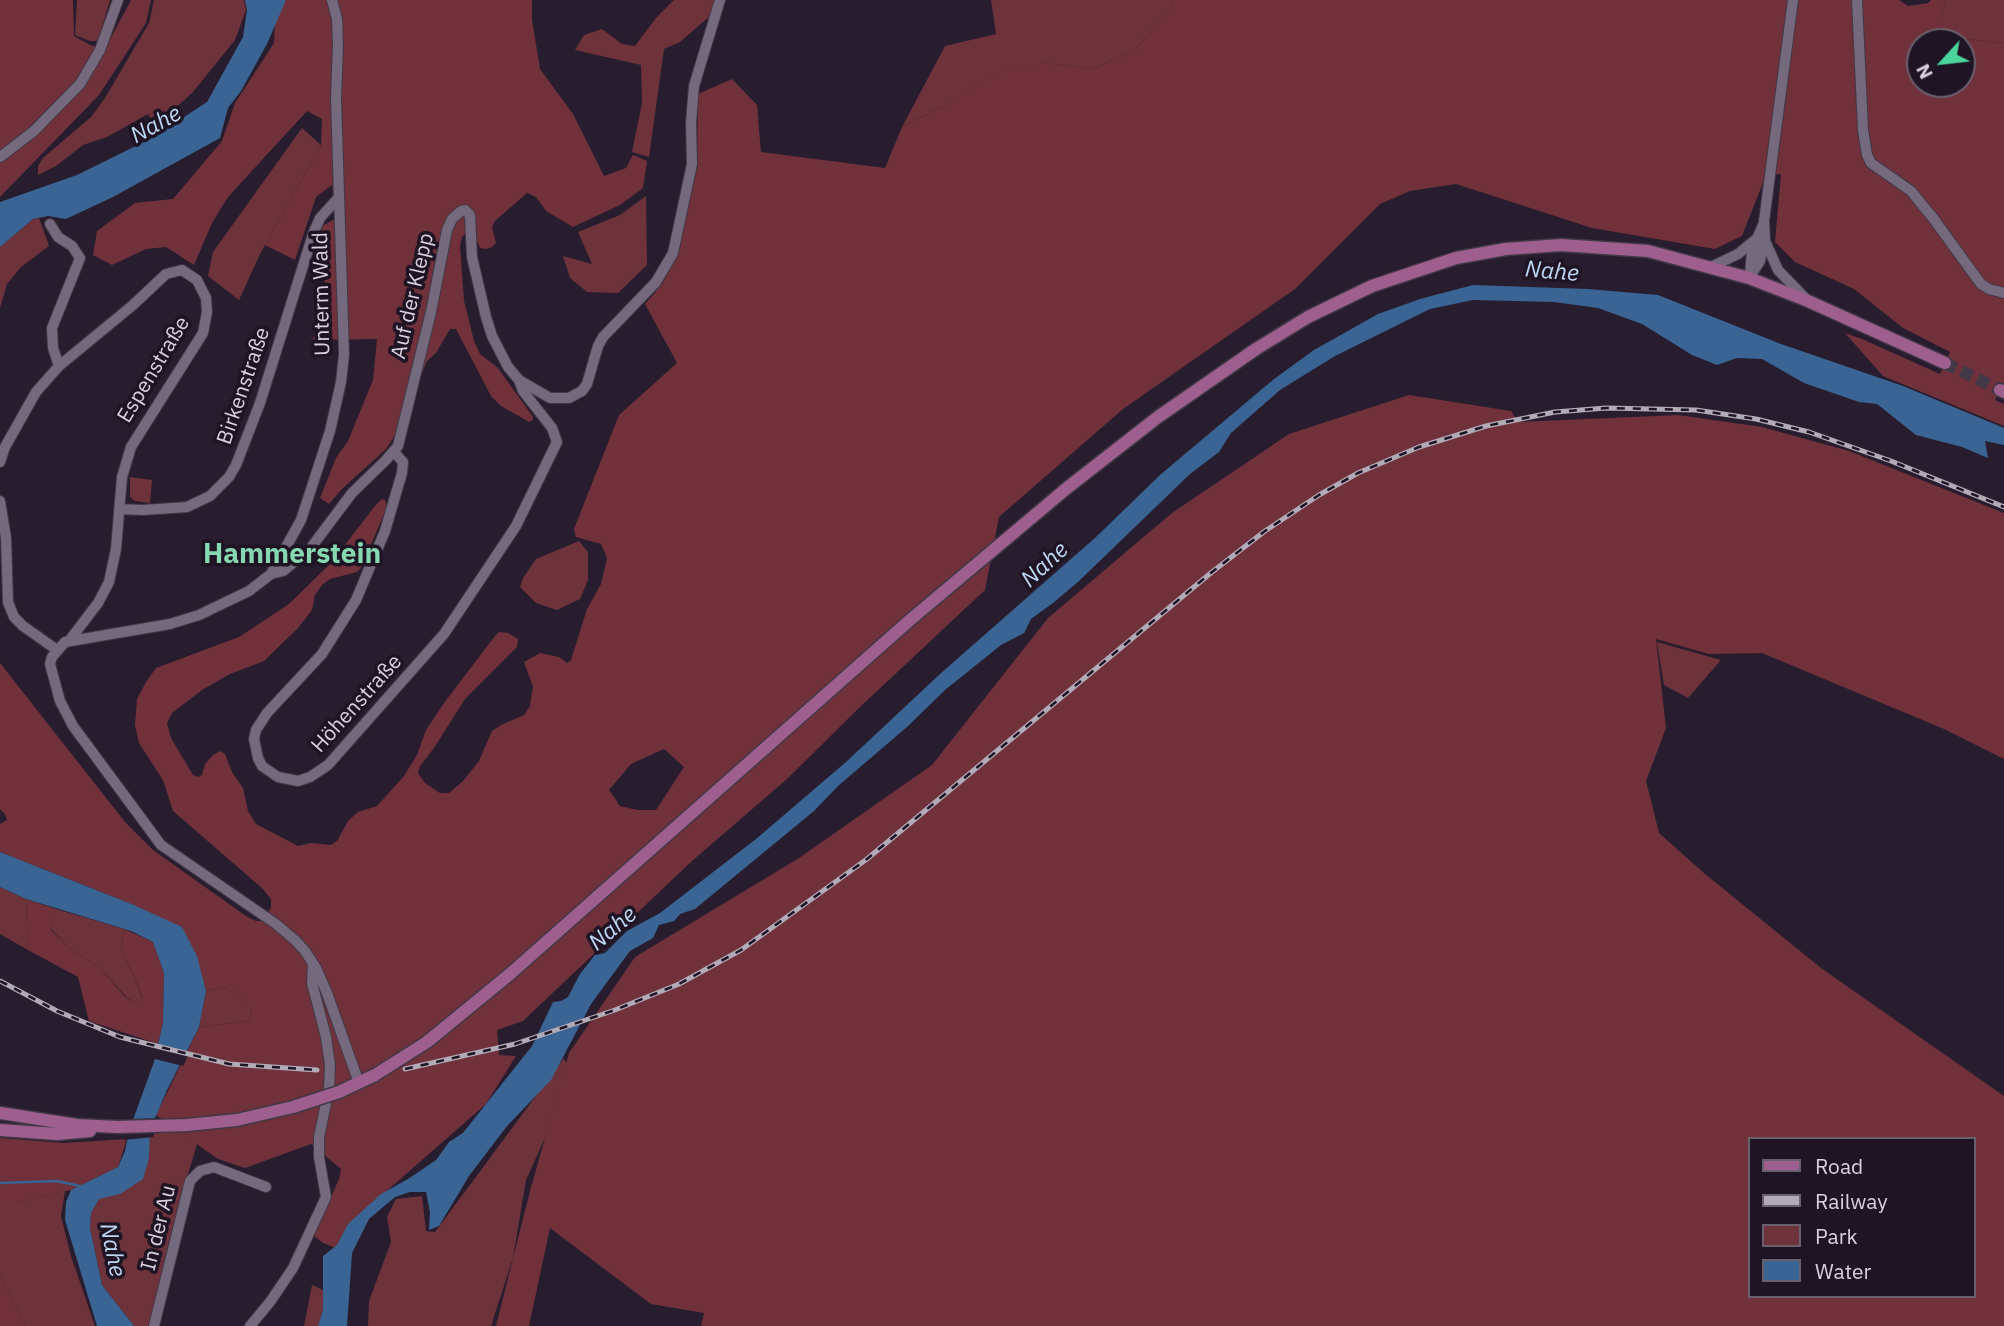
<!DOCTYPE html>
<meta charset="utf-8">
<style>
body{margin:0}
#map{position:relative;width:2004px;height:1326px;overflow:hidden;background:#281d2e;font-family:"IBM Plex Sans",sans-serif}
canvas{display:block}
.legend{position:absolute;left:1748px;top:1137px;width:228px;height:161px;box-sizing:border-box;background:#1e1424;border:2px solid #69606e;margin:0;padding:9px 12px;list-style:none;font-size:21px;color:#d9d2de}
.legend li{display:flex;align-items:center;gap:14px;height:35px}
.legend b{width:35px;border:2px solid #69606e}
.north{position:absolute;left:1906px;top:28px;width:70px;height:70px;box-sizing:border-box;background:#1e1424;border:2px solid #69606e;border-radius:50%;rotate:243deg;font-size:19px;font-weight:700;line-height:28px;text-align:center;color:#d9d2de}
.north::after{content:'';display:block;margin:auto;width:24px;height:32px;background:#4bd49b;clip-path:polygon(50% 0,100% 100%,50% 72%,0 100%)}
</style>
<div id="map">
<canvas width="2004" height="1326"></canvas>
<ul class="legend">
<li><b style="height:9px;background:#9f5f8e"></b>Road</li>
<li><b style="height:9px;background:#b1aab7"></b>Railway</li>
<li><b style="height:19px;background:#6e323b"></b>Park</li>
<li><b style="height:19px;background:#396493"></b>Water</li>
</ul>
<div class="north">N</div>
</div>
<script>
const c = document.querySelector('canvas').getContext('2d');
c.lineJoin = 'round';
function fillPath(path, color) { c.fillStyle = color; c.fill(path, 'evenodd'); }
const poly = rows => new Path2D(rows.map(r => 'M' + r).join(''));
function stroke(path, color, width, dash) { c.strokeStyle = color; c.lineWidth = width; c.lineCap = dash ? 'butt' : 'round'; c.setLineDash(dash || []); c.stroke(path); }
function write(font, color, halo, rows, align = 'center') {
  c.font = font + ' "IBM Plex Sans",sans-serif'; c.lineWidth = 7; c.setLineDash([]); c.textBaseline = 'middle'; c.strokeStyle = halo; c.fillStyle = color; for (const [text, x, y, turn = 0] of rows) {
    c.save(); c.translate(x, y); c.rotate((+turn || 0) * Math.PI / 180); c.textAlign = isNaN(turn) ? turn : align; if (halo) c.strokeText(text, 0, 0); c.fillText(text, 0, 0); c.restore();
  }
}
const green = poly([
 [77,0,110,0,98,41,90,41,75,35],
 [154,0,244,0,246,10,235,40,193,92,156,126,148,114,107,137,83,145,56,166,38,175,38,166,43,158,91,117,105,98,149,23],
 [674,0,715,0,710,16,680,42,664,49,649,157,632,152,642,103,641,65,575,50,584,35,602,29,622,44,635,46,656,18],
 [991,0,1173,0,1170,9,1135,50,1093,69,1044,63,949,103,902,127,945,46,996,34],
 [1946,0,2004,0,2004,43,1947,37,1941,15],
 [302,128,321,145,260,254,239,300,208,276,213,252],
 [646,196,647,265,618,293,587,292,570,278,563,256,592,264,578,232,620,215],
 [39,218,49,246,21,267,7,284,0,308,0,247,33,219],
 [130,477,152,480,150,503,135,501,130,497],
 [579,541,588,552,588,580,580,599,557,610,536,603,520,587,523,578,536,559],
 [1657,643,1657,642,1721,660,1688,698,1664,685],
 [0,887,26,899,28,950,0,934],
 [56,909,124,929,121,947,143,999,134,1002,127,998,100,968,69,948,50,928],
 [223,987,234,992,252,1010,249,1021,199,1027,206,991],
 [564,1058,572,1078,526,1180,513,1258,491,1326,368,1326,369,1301,391,1242,387,1217,396,1199,422,1196,426,1231,435,1232],
 [197,1120,197,1144,172,1229,149,1326,134,1326,102,1285,90,1228,91,1213,99,1198,120,1194,150,1130],
 [65,1191,61,1216,71,1256,95,1326,25,1326,0,1275,0,1202,18,1202],
 [312,1285,323,1290,323,1310,318,1326,304,1326]
]);
const forest = poly([
 [0,0,73,0,74,36,92,46,107,45,131,0,151,0,146,23,99,95,0,197],
 [276,0,532,0,532,20,540,69,573,114,604,176,626,168,633,155,647,161,643,188,620,205,573,227,546,211,536,197,527,193,495,221,492,227,496,243,492,247,486,249,480,248,472,227,462,237,460,245,464,301,474,341,480,354,498,368,533,417,532,421,529,422,501,406,491,396,456,329,450,329,436,353,427,361,420,378,407,432,395,435,386,449,342,489,329,504,320,498,336,458,348,441,373,380,377,339,313,340,328,289,316,261,322,226,335,219,332,185,316,197,295,260,265,245,321,145,322,119,307,111,228,197,212,223,194,265,166,247,146,249,112,265,93,255,97,231,135,203,173,199,222,141,235,103,274,43],
 [1173,0,1899,0,1908,6,1928,3,1931,0,1946,0,1941,15,1948,37,2004,43,2004,382,1995,400,2004,404,2004,426,1883,376,1845,333,1862,339,1940,374,1950,352,1903,328,1854,289,1795,262,1775,242,1781,174,1766,175,1742,236,1715,249,1592,228,1456,184,1410,191,1380,204,1295,289,1123,409,999,517,985,590,860,707,787,779,692,861,523,1021,497,1030,499,1055,516,1056,486,1104,365,1210,336,1248,323,1243,314,1236,339,1179,341,1169,311,1144,245,1168,218,1159,156,1115,199,1027,249,1021,252,1011,234,992,223,987,206,991,203,982,134,905,0,852,0,824,7,820,5,814,0,809,0,663,125,822,153,850,246,916,256,921,261,921,271,908,271,899,263,889,173,811,163,780,139,743,135,725,137,699,146,682,156,668,239,637,289,604,331,563,375,506,382,499,385,500,387,507,361,568,357,572,330,579,322,585,315,595,312,610,298,628,264,661,230,674,202,690,172,713,167,723,171,738,193,775,198,777,202,775,205,764,213,755,220,751,225,754,232,772,243,788,248,811,256,824,298,846,311,843,331,845,337,841,348,821,358,812,377,806,404,776,417,755,426,730,444,703,495,636,499,632,508,633,518,639,517,647,465,699,434,748,420,766,418,773,425,783,440,793,449,793,463,781,479,761,492,731,501,725,524,715,530,706,533,687,524,662,540,653,559,657,567,663,571,660,587,609,601,584,607,558,601,544,576,537,574,529,619,415,677,363,645,304,662,284,677,256,697,162,698,94,732,79,757,105,761,152,885,168,902,127,949,103,994,74,1044,63,1093,69,1135,50,1170,9],
 [1920,42,1962,42,1962,84,1920,84],
 [664,749,684,767,656,810,637,810,620,806,609,790,631,764],
 [1409,395,1511,411,1518,422,1678,415,1762,427,1849,451,2004,513,2004,759,1944,729,1762,653,1709,654,1656,639,1666,728,1646,781,1659,833,1705,874,1821,968,2004,1096,2004,1326,701,1326,704,1313,651,1304,550,1228,529,1326,496,1326,530,1191,569,1053,635,957,799,858,932,765,1048,618,1172,513,1289,434],
 [1750,1139,1974,1139,1974,1296,1750,1296],
 [26,899,56,909,50,929,69,948,100,968,126,998,134,1002,143,998,121,947,124,929,153,942,164,973,163,1023,158,1044,89,1021,78,977,28,950],
 [0,1138,63,1143,127,1139,118,1167,71,1190,18,1202,0,1202],
 [0,1275,25,1326,0,1326]
]);
const water = poly([
 [245,0,286,0,267,44,241,91,228,108,220,138,113,197,66,219,48,216,33,219,0,247,0,202,77,175,152,138,207,102,243,37,247,10],
 [1473,285,1588,289,1658,295,1781,344,1903,386,2004,428,2004,445,1985,441,1988,458,1962,447,1916,435,1877,404,1859,402,1804,383,1762,359,1737,358,1717,365,1692,355,1642,324,1598,308,1554,302,1473,300,1430,309,1335,356,1280,390,1231,433,1219,452,1190,474,1079,581,1053,603,1031,619,1024,633,1001,645,945,690,907,727,838,786,814,811,695,909,680,914,674,921,659,925,653,938,630,951,591,1004,551,1080,507,1126,469,1176,439,1226,429,1230,430,1212,426,1192,410,1192,395,1197,369,1219,352,1253,347,1326,318,1326,323,1310,323,1256,337,1245,348,1224,381,1194,408,1179,436,1160,449,1142,463,1133,532,1046,553,1002,561,1001,568,997,580,974,595,955,605,953,627,931,660,913,756,839,846,762,940,674,1096,537,1160,475,1274,379,1314,350,1378,314,1420,299],
 [0,852,134,905,182,927,197,956,206,991,199,1027,167,1090,150,1130,149,1158,143,1179,120,1194,99,1199,91,1213,90,1228,102,1285,134,1326,97,1326,65,1220,66,1202,71,1190,118,1167,125,1151,130,1128,154,1062,163,1023,164,973,153,942,131,931,26,899,0,887]
]);
const pier = poly([
 [154,1043,190,1052,183,1066,151,1058],
 [159,1118,153,1137,124,1140,130,1119]
]);
const stream = poly([
 [0,1183,57,1181,80,1186]
]);
const majorTunnel = poly([
 [1945,363,2000,390]
]);
const minor = poly([
 [332,0,337,19,338,45,336,98,344,355,341,382,330,431,301,520,271,574,249,591,199,615,170,624,65,642,52,657,50,664,60,701,73,726,161,845,276,924,296,941,305,951,316,968,327,993,359,1083],
 [1857,0,1863,130,1867,155,1871,163,1911,191,1933,218,1981,284,1989,289,2004,293],
 [0,157,34,131,80,84,100,50,118,0],
 [50,224,58,237,72,246,80,258,52,328,53,348,59,366],
 [1766,243,1778,270,1805,298],
 [1713,266,1738,254,1755,240],
 [1750,274,1752,250,1763,225],
 [1749,278,1760,261,1765,238,1764,221,1793,0],
 [394,452,403,462,402,473,385,531,356,600,322,654,267,713,256,730,254,739,258,758,262,766,278,777,298,781,310,777,328,765,444,634,516,526,557,442,552,428,523,391,519,380],
 [0,462,5,447,36,392,59,366,133,305,166,274,182,270,197,280,206,298,207,312,203,333,131,447,122,477,116,549,109,582,98,603,69,641],
 [0,501,6,538,8,602,14,617,23,626,57,650],
 [119,509,143,510,187,507,210,496,229,477,236,465,260,403,313,234,320,218,339,197],
 [271,574,283,571,310,549,352,493,386,460,398,446,431,312,447,230,452,219,461,211,465,210,470,215,472,257,486,317,492,336,508,367,519,380,550,398,569,398,582,391,587,384,598,346,603,337,656,282,673,253,692,164,691,123,694,86,720,0],
 [154,1326,190,1181,200,1171,214,1167,266,1187],
 [250,1326,270,1302,293,1268,326,1197,319,1157,319,1137,329,1089,330,1065,326,1037,312,983,313,963]
]);
const major = poly([
 [2000,390,2004,392],
 [510,974,910,620,1067,488,1158,417,1256,349,1308,317,1372,286,1456,258,1506,249,1561,245,1648,251,1749,278,1808,301,1945,363],
 [339,1092,375,1075],
 [0,1113,77,1125,118,1127],
 [0,1130,57,1134,90,1131]
]);
const rail = poly([
 [0,981,57,1011,120,1037,229,1064,317,1070],
 [405,1069,515,1044,615,1010,679,984,741,950,867,859,1212,572,1265,531,1319,495,1358,473,1419,447,1486,426,1555,412,1606,408,1696,410,1756,419,1809,432,1891,461,2004,507]
]);
const majorBridge = poly([
 [375,1075,427,1042,510,974],
 [118,1127,187,1125,237,1120,293,1107,339,1092]
]);
const streetNames = [
 ["Unterm Wald",322,294,-91],
 ["Auf der Klepp",413,296,-77],
 ["Espenstraße",154,370,-59],
 ["Birkenstraße",244,386,-71],
 ["Höhenstraße",357,704,-48],
 ["In der Au",159,1228,-76]
];
const waterNames = [
 ["Nahe",156,125,-29],
 ["Nahe",1552,272,5],
 ["Nahe",1045,565,-43],
 ["Nahe",613,929,-40],
 ["Nahe",112,1250,79]
];
const districtNames = [
 ["Hammerstein",292,555]
];
fillPath(green, '#6e323b');
fillPath(forest, '#70313b');
fillPath(water, '#396493');
fillPath(pier, '#281d2e');
stroke(stream, '#396493', 2.5);
stroke(majorTunnel, '#433848', 12, [12, 6]);
stroke(minor, '#413846', 12);
stroke(major, '#413846', 15);
stroke(minor, '#75697d', 10);
stroke(major, '#9f5f8e', 12);
stroke(rail, '#b1aab7', 5);
stroke(rail, '#1e1424', 2.5, [8]);
stroke(majorBridge, '#413846', 15, []);
stroke(majorBridge, '#9f5f8e', 12);
write('21px', '#d9d2de', '#1e1424', streetNames);
write('italic 23px', '#bed7f3', '#1e1424', waterNames);
write('bold 28px', '#85d8b0', '#1e1424', districtNames);
</script>
